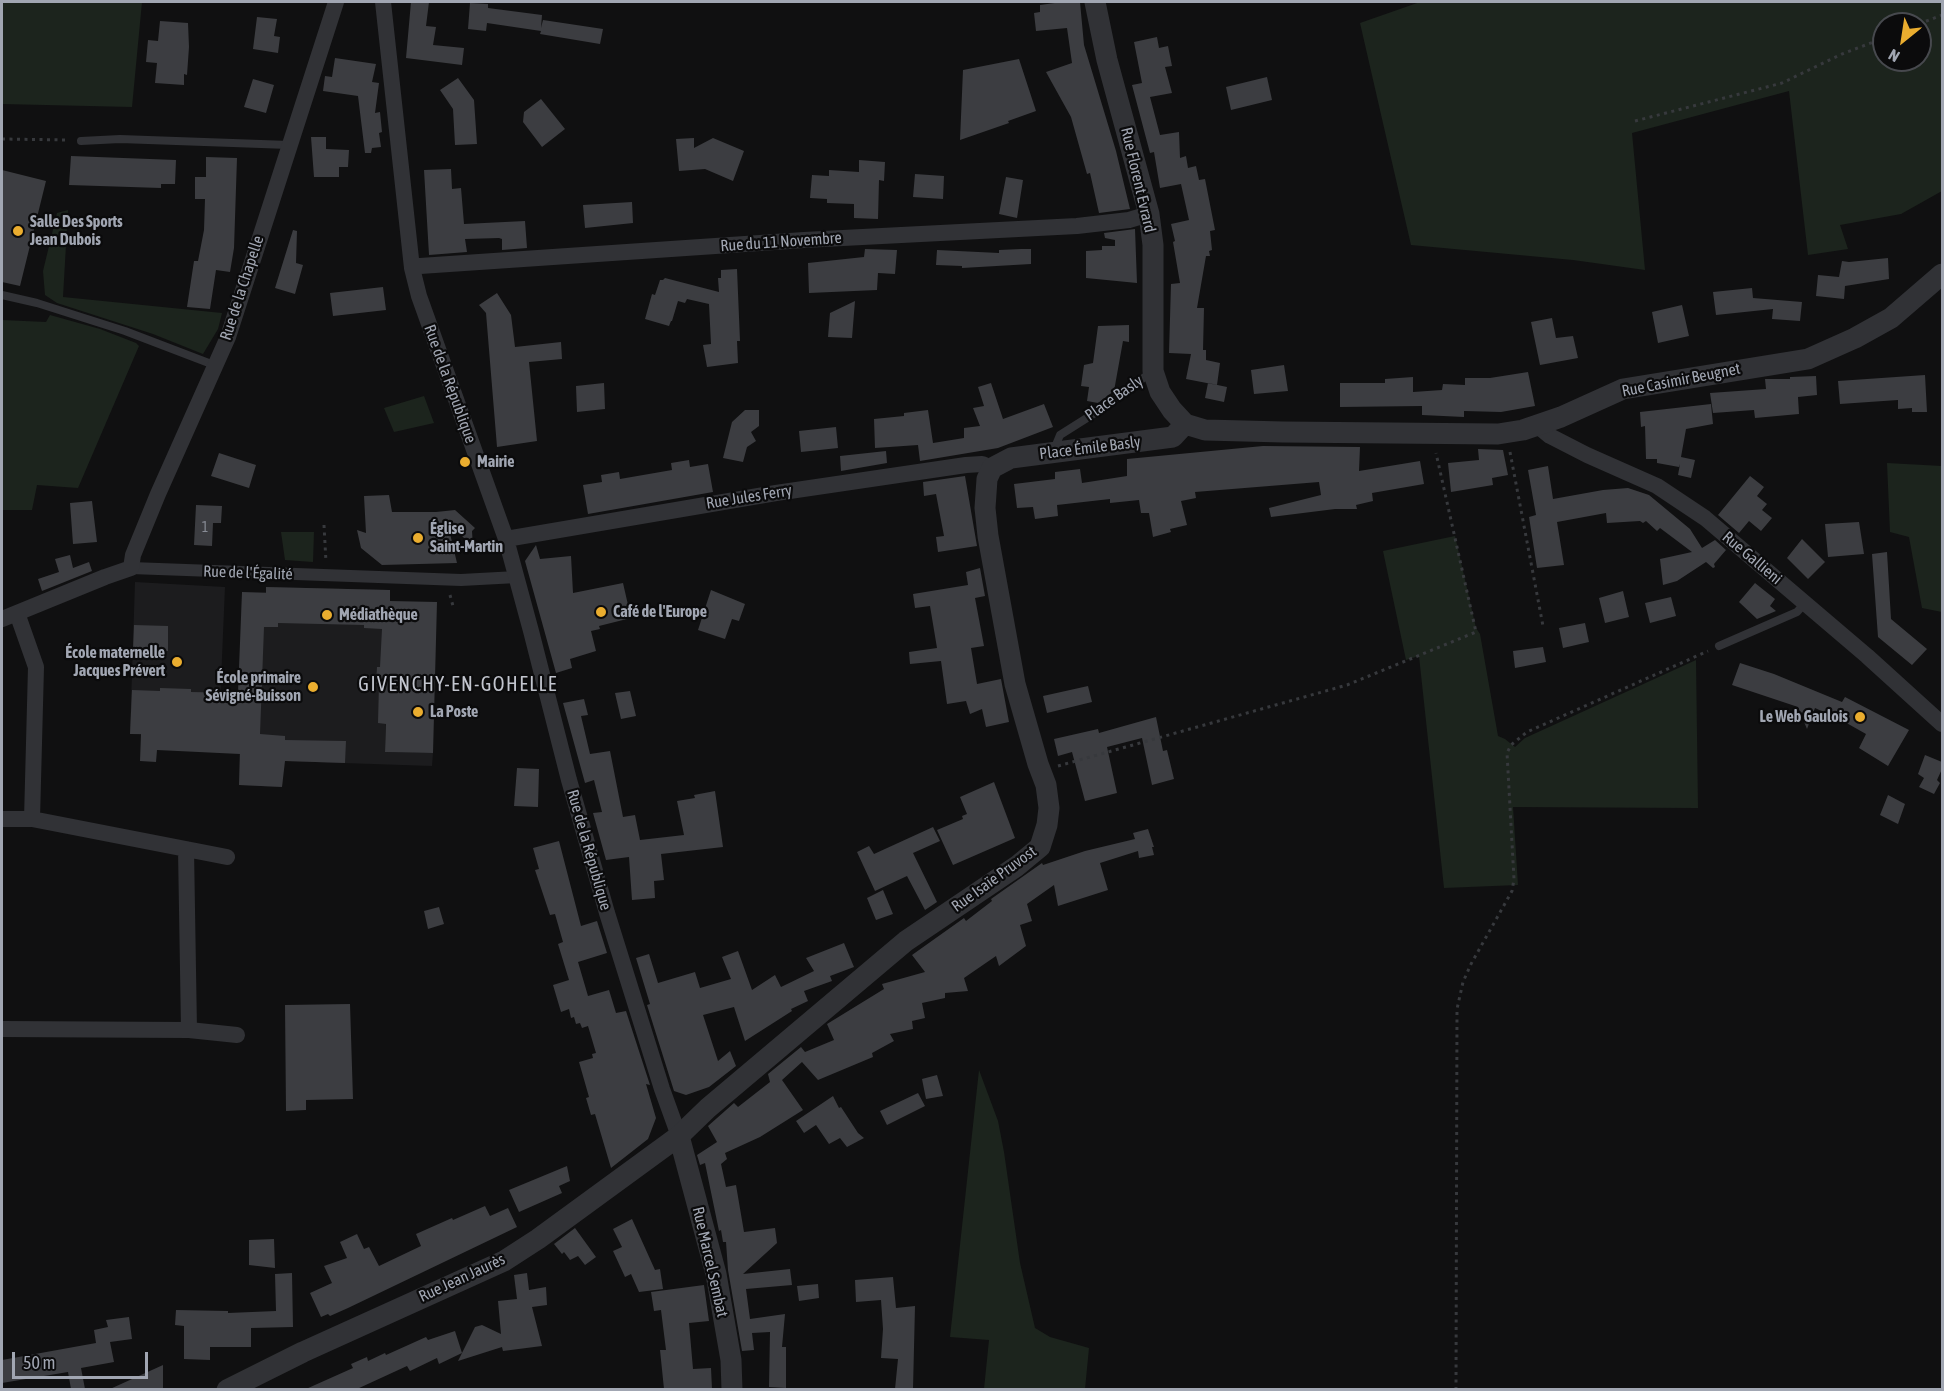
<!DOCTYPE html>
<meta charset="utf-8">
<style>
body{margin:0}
#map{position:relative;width:1944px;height:1391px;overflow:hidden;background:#101011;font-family:"Asap Condensed",sans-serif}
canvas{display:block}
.frame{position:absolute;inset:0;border:3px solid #a1a6b2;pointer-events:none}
.north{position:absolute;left:1872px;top:12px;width:60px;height:60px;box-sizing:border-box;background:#0b0b0c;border:2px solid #47494e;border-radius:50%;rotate:210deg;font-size:16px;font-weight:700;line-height:24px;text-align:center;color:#a1a6b2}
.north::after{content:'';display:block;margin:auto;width:21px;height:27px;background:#eaad2f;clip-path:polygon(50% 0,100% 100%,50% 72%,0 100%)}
.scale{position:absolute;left:12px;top:1352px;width:136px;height:27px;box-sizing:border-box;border:3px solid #a1a6b2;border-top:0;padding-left:8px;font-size:18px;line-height:21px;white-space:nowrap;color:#a1a6b2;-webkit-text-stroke:4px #0b0b0c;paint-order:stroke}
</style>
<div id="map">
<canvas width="1944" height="1391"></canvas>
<div class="frame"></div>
<div class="north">N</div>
<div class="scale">50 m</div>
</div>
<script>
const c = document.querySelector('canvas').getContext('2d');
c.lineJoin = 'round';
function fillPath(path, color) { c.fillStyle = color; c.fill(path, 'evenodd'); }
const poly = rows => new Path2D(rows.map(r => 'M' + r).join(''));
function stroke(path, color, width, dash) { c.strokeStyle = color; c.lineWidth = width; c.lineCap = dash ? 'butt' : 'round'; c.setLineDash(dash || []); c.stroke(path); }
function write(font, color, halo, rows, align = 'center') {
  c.font = font + ' "Asap Condensed",sans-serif'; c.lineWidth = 4.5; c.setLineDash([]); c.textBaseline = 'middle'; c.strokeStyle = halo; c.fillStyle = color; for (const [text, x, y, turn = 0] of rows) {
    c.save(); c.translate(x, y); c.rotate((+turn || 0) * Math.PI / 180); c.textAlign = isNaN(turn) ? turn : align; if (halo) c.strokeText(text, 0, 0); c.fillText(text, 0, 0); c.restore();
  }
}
const built = poly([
 [135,582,225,587,218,752,168,736,130,734],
 [266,587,390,590,385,752,433,753,432,766,284,761,282,787,239,785,242,592,266,592]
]);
const green = poly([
 [2,2,142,2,132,107,2,104],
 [1420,2,1942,2,1942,191,1901,214,1840,225,1848,249,1808,255,1789,91,1632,133,1645,270,1573,260,1411,245,1360,23],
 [1884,24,1920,24,1920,60,1884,60],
 [68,210,63,297,222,313,218,329,203,354,153,334,57,303,45,295,43,271,57,213],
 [50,315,100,329,136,343,139,346,78,488,37,485,32,510,2,510,2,320,46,322],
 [424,396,434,423,394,432,384,408],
 [1887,463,1942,466,1942,612,1922,608,1909,537,1890,532],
 [281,532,314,532,313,562,285,560],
 [1455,536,1476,628,1480,634,1498,736,1505,739,1515,747,1525,738,1696,660,1698,808,1513,807,1518,885,1444,888,1419,656,1406,660,1383,551],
 [979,1070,998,1121,1004,1152,1020,1263,1035,1328,1050,1337,1089,1348,1085,1389,984,1389,989,1340,950,1337]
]);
const building = poly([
 [411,2,429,2,426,26,436,27,433,45,464,48,462,65,406,58],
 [1062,2,1080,2,1084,45,1116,151,1130,209,1099,213,1090,173,1087,174,1071,117,1046,72,1072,63,1067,28,1036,31,1034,13,1040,12,1040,5],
 [470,3,488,4,488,8,542,15,541,28,543,20,603,29,600,44,540,34,541,31,487,23,486,31,468,29],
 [257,17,277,19,274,36,280,37,278,53,253,49],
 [160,21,188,23,189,47,187,75,184,74,184,85,155,83,157,63,146,62,148,40,158,41],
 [1157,37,1159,48,1168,46,1172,66,1165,67,1172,93,1150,97,1160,135,1179,132,1180,158,1186,156,1188,168,1196,166,1199,180,1205,179,1215,230,1210,231,1212,250,1209,251,1210,256,1206,256,1197,308,1204,308,1203,350,1206,350,1206,360,1220,363,1217,385,1186,379,1191,354,1169,353,1171,284,1180,283,1173,242,1175,241,1171,224,1189,220,1181,184,1160,188,1154,152,1150,153,1132,85,1142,83,1134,42],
 [335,58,376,64,372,82,379,83,375,113,380,112,382,132,379,133,381,147,372,148,371,153,365,153,358,96,323,91,325,76,332,77],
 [1019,59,1036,111,1008,121,1009,123,960,140,963,70],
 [1267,77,1272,100,1231,110,1226,87],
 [458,78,474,100,477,144,455,145,453,109,440,90],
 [253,79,274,85,266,113,244,107],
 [541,99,565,129,542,147,523,122,524,112],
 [311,137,326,137,326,149,349,150,348,167,339,167,339,177,314,177],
 [694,138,694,148,713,138,744,151,733,181,705,169,679,171,676,139],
 [71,156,176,160,175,184,161,184,161,188,69,185],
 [206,157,237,158,234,248,230,272,216,270,210,309,187,307,194,261,198,261,204,230,205,199,195,199,195,177,206,177],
 [859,160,885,162,884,181,879,180,878,219,854,218,854,204,827,203,827,199,810,198,812,175,829,176,829,170,859,172],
 [451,169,452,189,461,188,464,224,525,221,527,248,502,250,502,239,499,238,465,239,467,252,429,255,424,170],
 [2,170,46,181,20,286,2,282],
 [915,174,944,176,943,199,913,197],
 [1006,177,1023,180,1017,218,999,214],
 [632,202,633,223,585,228,583,205],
 [1135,229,1137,283,1086,278,1086,251,1102,250,1102,246,1115,246,1115,240,1105,238,1104,233],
 [293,230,297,231,296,263,303,265,295,294,275,288],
 [865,249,897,250,895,274,878,273,877,290,809,293,808,263,864,257],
 [1021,249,1031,249,1031,264,962,268,962,266,936,265,937,250,999,253,999,250],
 [1888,258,1889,279,1845,286,1844,299,1816,296,1818,275,1839,277,1842,261,1849,262],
 [737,269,740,341,737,341,738,363,707,367,703,345,711,344,709,304,687,299,685,303,678,301,672,321,671,321,669,326,645,319,652,294,655,295,660,280,663,280,665,278,719,292,718,278,721,278,721,270],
 [383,287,386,310,333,316,330,293],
 [1752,288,1753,298,1802,302,1800,321,1772,319,1773,309,1716,315,1713,292],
 [497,293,511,315,515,347,561,342,562,359,529,362,537,441,497,447,486,313,479,305],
 [855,301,852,338,828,337,830,313],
 [1682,305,1689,336,1658,343,1652,312],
 [1552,318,1556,338,1573,336,1578,358,1540,365,1531,322],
 [1129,325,1129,342,1123,341,1114,391,1098,403,1087,401,1089,387,1081,386,1084,365,1093,363,1098,326],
 [1284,365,1288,391,1254,394,1251,370],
 [1528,372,1535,406,1501,412,1464,411,1464,417,1422,415,1422,406,1340,407,1340,383,1385,383,1385,379,1413,377,1413,392,1442,390,1443,384,1465,385,1465,378,1490,378],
 [1925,375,1927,412,1912,412,1912,408,1898,409,1898,400,1840,404,1838,381],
 [1816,376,1817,395,1798,397,1799,414,1755,418,1754,410,1713,413,1710,393,1766,389,1765,379,1790,379,1790,377],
 [604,383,605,409,577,412,576,386],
 [991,383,1003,419,1044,404,1053,427,998,448,920,461,918,445,875,448,874,419,904,416,904,413,928,410,933,443,964,438,964,428,980,426,973,408,984,406,978,387],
 [1208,383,1227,387,1224,402,1205,398],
 [1711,404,1713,424,1686,429,1681,457,1695,460,1691,478,1678,475,1680,464,1679,467,1657,463,1657,459,1646,459,1645,426,1641,427,1640,412],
 [745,410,759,410,759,426,751,432,756,441,747,447,743,462,723,458,732,422],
 [836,427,838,448,801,452,799,431],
 [1263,446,1360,447,1359,471,1420,461,1424,484,1372,493,1373,501,1356,505,1357,509,1335,509,1271,517,1269,508,1321,495,1319,482,1195,492,1196,498,1181,501,1187,525,1170,529,1171,532,1153,537,1149,513,1141,513,1139,500,1110,503,1110,499,1057,505,1058,516,1035,519,1033,507,1017,508,1014,484,1055,479,1055,472,1080,469,1082,483,1127,476,1127,459],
 [1478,449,1503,450,1508,475,1492,478,1493,485,1451,492,1448,463,1479,460],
 [886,451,887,463,841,471,840,456],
 [219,453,256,465,249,488,211,476],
 [689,460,690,467,708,464,713,492,588,514,583,485,602,482,601,475,619,472,620,479,672,470,671,463],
 [1548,466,1553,499,1603,490,1628,488,1649,495,1690,529,1702,548,1715,540,1726,550,1714,564,1715,567,1713,568,1706,562,1677,581,1663,585,1660,559,1692,552,1660,528,1657,531,1646,521,1643,523,1640,521,1607,523,1606,513,1557,522,1564,565,1537,568,1529,517,1536,515,1528,470],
 [965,476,977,546,938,552,936,537,944,536,936,494,924,496,923,482],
 [1750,476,1764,487,1757,496,1767,504,1762,510,1772,518,1761,531,1749,521,1739,533,1718,515],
 [389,495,392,512,436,512,455,510,475,528,472,531,473,547,447,521,457,563,382,565,361,548,357,530,366,533,364,496],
 [92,501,97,542,73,544,70,503],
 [196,505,222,506,221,523,213,523,212,546,194,545],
 [1859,522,1864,554,1828,557,1825,524],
 [1802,539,1825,562,1808,579,1787,558],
 [536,545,540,559,571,556,573,593,623,583,631,618,599,626,600,629,591,631,596,651,570,659,572,668,556,673,525,561],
 [1887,552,1891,619,1927,649,1912,665,1878,637,1872,554],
 [70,555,73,568,89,562,92,571,42,591,38,579,59,572,55,559],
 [980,568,985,596,975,598,984,646,971,648,977,684,1001,679,1009,722,986,727,982,709,970,714,966,701,947,704,941,661,910,664,909,652,937,648,930,606,915,608,913,594,968,585,966,572],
 [1755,583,1775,599,1770,606,1776,611,1757,619,1739,602],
 [266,587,390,590,390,601,437,602,433,753,385,752,386,724,378,723,379,684,376,684,377,667,380,667,382,629,364,628,364,625,278,623,278,627,264,627,260,734,285,736,285,740,346,741,345,763,285,761,282,787,239,785,240,754,157,750,156,762,140,761,141,734,130,734,132,690,160,691,160,688,191,689,191,692,238,693,242,592,266,593],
 [711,590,745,604,739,621,732,619,725,639,698,630],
 [1623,591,1629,617,1605,623,1599,598],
 [1671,597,1676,616,1650,623,1645,603],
 [1585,623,1589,642,1563,648,1559,628],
 [134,625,168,626,168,651,133,651],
 [1543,647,1546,662,1515,668,1513,651],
 [1740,663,1774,674,1842,702,1845,697,1909,730,1888,766,1859,748,1866,734,1843,721,1815,708,1807,729,1798,707,1732,685],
 [1088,686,1092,702,1047,713,1043,696],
 [630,691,636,716,621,719,615,693],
 [584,699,588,715,581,716,590,754,610,751,623,817,635,815,640,840,684,835,677,801,695,798,694,795,715,791,723,847,661,854,664,880,654,881,655,898,632,900,629,857,606,860,593,813,602,812,594,780,585,783,563,703],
 [1156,717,1163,751,1167,750,1174,779,1152,785,1142,738,1107,747,1117,793,1085,801,1072,752,1058,756,1054,739,1098,729,1099,733],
 [1925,755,1942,762,1942,769,1937,780,1940,783,1934,794,1919,787,1924,778,1918,774],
 [517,768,539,769,538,807,514,806],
 [994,782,1015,838,953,865,937,830,963,819,962,816,967,814,960,797],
 [1888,795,1905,804,1898,824,1880,815],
 [933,827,940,841,913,853,937,902,925,910,907,876,875,891,857,852,869,846,874,854],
 [1148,829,1154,847,1152,847,1154,855,1139,858,1138,851,1100,863,1108,890,1058,906,1054,885,1027,904,1032,921,1020,925,1026,946,999,966,996,956,964,978,968,991,945,993,945,998,922,1003,925,1018,912,1021,913,1029,890,1034,894,1041,872,1053,873,1057,818,1080,802,1062,782,1080,803,1110,760,1137,725,1153,727,1159,721,1164,726,1187,736,1185,744,1232,775,1228,777,1243,743,1274,790,1269,792,1285,746,1289,750,1319,785,1314,782,1347,786,1347,786,1388,769,1387,770,1332,752,1333,754,1350,742,1351,728,1270,726,1242,723,1242,721,1230,719,1231,705,1163,700,1165,697,1155,717,1142,708,1126,734,1103,738,1107,770,1082,768,1074,801,1047,805,1052,834,1040,827,1024,884,989,882,984,925,972,912,955,964,918,966,921,992,901,991,899,1042,863,1043,865,1085,851,1135,839,1133,833],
 [559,841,581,926,597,921,607,953,578,962,588,996,609,990,616,1013,626,1011,650,1085,646,1084,656,1118,648,1139,611,1168,595,1114,591,1115,586,1098,589,1097,579,1062,593,1058,592,1054,596,1053,588,1026,582,1028,580,1023,576,1024,574,1017,571,1018,569,1009,561,1012,553,985,569,980,558,944,563,942,555,914,550,915,535,870,539,869,533,848],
 [883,890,893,914,876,920,867,898],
 [439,907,444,924,428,929,424,911],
 [844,943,854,967,830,976,832,981,804,991,808,1001,791,1009,792,1011,745,1041,734,1007,703,1015,718,1061,730,1051,736,1066,709,1087,686,1095,674,1091,647,1005,650,1004,636,958,649,954,658,983,695,972,700,988,731,979,722,957,738,951,752,990,775,975,781,987,814,971,806,958],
 [350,1004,353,1099,306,1100,306,1110,286,1111,285,1005],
 [937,1075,943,1096,926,1099,922,1079],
 [918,1093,925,1106,887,1125,880,1111],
 [833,1096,839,1108,841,1107,858,1133,864,1138,847,1147,840,1138,829,1144,816,1125,804,1133,796,1121],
 [567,1166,570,1181,559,1186,562,1193,519,1212,509,1190],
 [485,1206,490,1216,508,1208,517,1227,348,1308,330,1316,328,1314,321,1317,310,1293,332,1283,324,1266,347,1258,340,1242,357,1234,364,1249,369,1247,379,1266,421,1246,416,1234,452,1218,453,1220],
 [632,1219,655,1270,660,1269,663,1289,639,1292,631,1274,625,1277,613,1251,622,1247,613,1229],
 [575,1228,596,1257,585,1265,578,1256,570,1260,564,1252,562,1254,554,1244],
 [274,1239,275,1268,249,1265,249,1240],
 [292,1273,293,1327,251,1328,251,1347,210,1347,210,1360,184,1359,184,1326,175,1325,176,1310,228,1311,228,1313,276,1311,275,1274],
 [527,1273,529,1290,546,1287,547,1305,532,1307,542,1346,503,1351,502,1347,458,1361,475,1327,482,1325,501,1334,498,1301,517,1299,514,1275],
 [893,1277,896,1308,915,1306,913,1389,895,1389,898,1359,881,1358,883,1329,881,1300,856,1302,855,1280],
 [818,1284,819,1298,799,1301,797,1286],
 [704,1285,709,1321,689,1323,693,1369,711,1368,712,1389,664,1389,660,1350,666,1350,661,1310,654,1311,651,1292],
 [129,1317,132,1339,110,1342,114,1362,81,1368,85,1389,71,1389,68,1372,2,1383,2,1360,96,1343,94,1330,108,1327,106,1320],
 [455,1331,462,1353,439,1364,437,1358,410,1371,407,1366,357,1389,306,1389,353,1368,351,1364,367,1357,368,1361,385,1353,386,1355,426,1337,428,1340],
 [163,1365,163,1389,110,1389]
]);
const path = poly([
 [1919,24,1942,15],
 [1635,121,1782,83,1842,54,1884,38],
 [2,139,69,140],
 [1510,452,1543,626],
 [324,525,326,562],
 [450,595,453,606],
 [1058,766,1347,685,1476,632,1436,453],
 [1456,1390,1457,1009,1463,982,1471,964,1512,891,1514,879,1507,753,1511,745,1527,732,1708,651]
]);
const service = poly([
 [81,141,120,139,289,145],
 [2,295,37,303,125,331,214,365],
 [1053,452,1060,435,1098,411,1153,371],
 [1719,646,1797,612,1805,603]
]);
const pedestrian = poly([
 [131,568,461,580,517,577]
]);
const minor = poly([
 [383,2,412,268,419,296,506,539,531,631,569,780,607,913,662,1089,679,1136],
 [412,268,420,266,804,240,1077,226,1129,220,1149,214],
 [1538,426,1550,436,1587,455,1657,486,1705,518,1867,656,1942,724],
 [506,539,776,493,966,465,982,464,992,468],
 [17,613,36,667,32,819,227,857],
 [2,619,105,577,131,568,133,555,158,494,228,337,336,2],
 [2,819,32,819],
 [186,849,189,1030],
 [2,1029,189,1030,237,1035]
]);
const tertiary = poly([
 [1095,2,1107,60,1149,214,1153,245,1153,371,1160,392,1172,410,1185,424],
 [1185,424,1205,430,1283,432,1498,434,1523,430,1561,417,1623,389,1808,359,1855,338,1891,318,1942,274],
 [679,1136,716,1274,731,1360,732,1390],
 [227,1390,303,1352,504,1261,538,1239,679,1136,708,1108,906,941,1017,866,1040,847,1047,825,1049,808,1046,785,1038,764,1015,684,988,536,985,508,987,479,992,468,1011,458,1173,437,1185,424]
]);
const markers = [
 [18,231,6,"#eaad2f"],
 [465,462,6,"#eaad2f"],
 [418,538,6,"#eaad2f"],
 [601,612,6,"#eaad2f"],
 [327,615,6,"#eaad2f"],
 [177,662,6,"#eaad2f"],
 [313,687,6,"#eaad2f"],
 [418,712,6,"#eaad2f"],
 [1860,717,6,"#eaad2f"]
];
const numberNames = [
 ["1",205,528]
];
const streetNames = [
 ["Rue Florent Evrard",1138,180,77],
 ["Rue du 11 Novembre",781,242,-4],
 ["Rue de la Chapelle",242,288,-72],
 ["Rue Casimir Beugnet",1681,380,-11],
 ["Rue de la République",450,384,70],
 ["Place Basly",1114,398,-35],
 ["Place Émile Basly",1090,448,-7],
 ["Rue Jules Ferry",749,497,-9],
 ["Rue Gallieni",1752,558,40],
 ["Rue de l'Égalité",248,573,2],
 ["Rue de la République",589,850,74],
 ["Rue Isaïe Pruvost",994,879,-36],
 ["Rue Marcel Sembat",710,1262,77],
 ["Rue Jean Jaurès",462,1278,-25]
];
const poiNames = [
 ["Salle Des Sports",30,222],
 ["Jean Dubois",30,240],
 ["Mairie",477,462],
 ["Église",430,529],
 ["Saint-Martin",430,547],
 ["Café de l'Europe",613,612],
 ["Médiathèque",339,615],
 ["École maternelle",165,653,"right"],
 ["Jacques Prévert",165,671,"right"],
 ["École primaire",301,678,"right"],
 ["Sévigné-Buisson",301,696,"right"],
 ["La Poste",430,712],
 ["Le Web Gaulois",1848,717,"right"]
];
const quarterNames = [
 ["GIVENCHY-EN-GOHELLE",458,685]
];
fillPath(built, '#1c1c1e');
fillPath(green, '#1c241d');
fillPath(building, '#3c3d41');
stroke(path, '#37393d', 3, [3, 4.5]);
stroke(service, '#313236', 8);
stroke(pedestrian, '#313236', 12);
stroke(minor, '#313236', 16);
stroke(tertiary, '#313236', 21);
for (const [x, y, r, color] of markers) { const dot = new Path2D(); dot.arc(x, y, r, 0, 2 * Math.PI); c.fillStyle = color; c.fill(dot); stroke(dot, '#0b0b0c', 2); }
write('14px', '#888c96', null, numberNames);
write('16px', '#a1a6b2', '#0b0b0c', streetNames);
write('bold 16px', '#a1a6b2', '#0b0b0c', poiNames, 'left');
c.letterSpacing = '1.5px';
write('20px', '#c2c5ce', '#0b0b0c', quarterNames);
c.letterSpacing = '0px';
</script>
